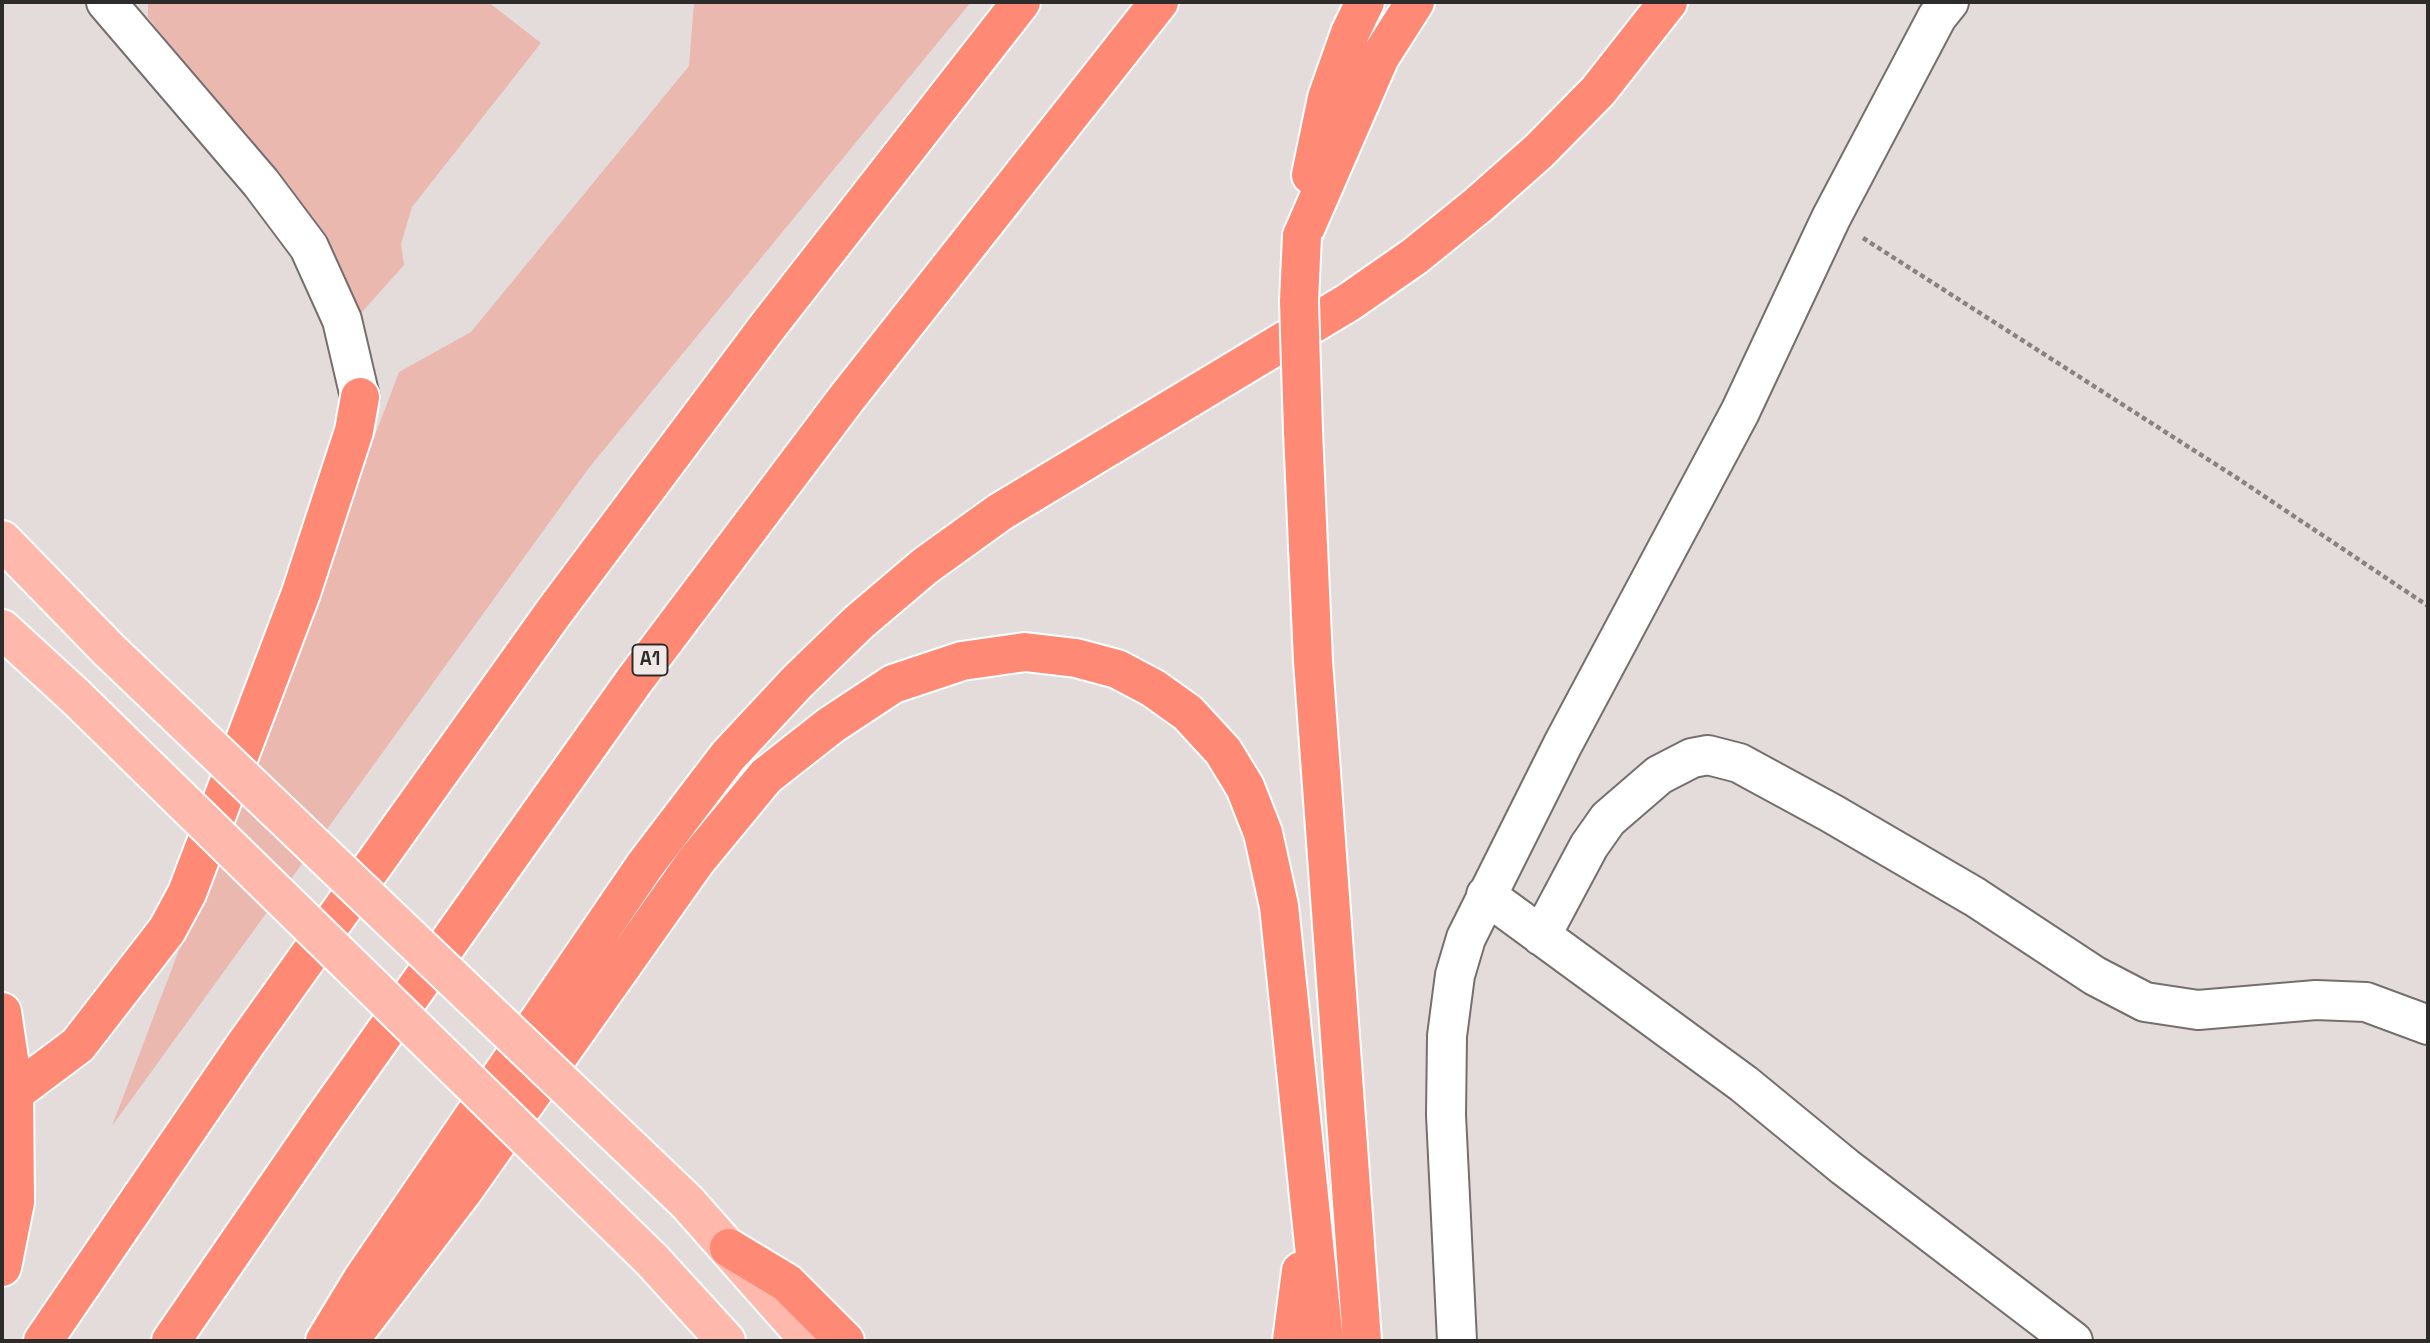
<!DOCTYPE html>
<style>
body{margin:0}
#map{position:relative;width:2430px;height:1343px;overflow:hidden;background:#e4dcdb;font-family:"Space Grotesk",sans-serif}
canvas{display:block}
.frame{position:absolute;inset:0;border:4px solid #2e2c2b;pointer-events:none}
</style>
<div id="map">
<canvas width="2430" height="1343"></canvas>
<div class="frame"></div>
</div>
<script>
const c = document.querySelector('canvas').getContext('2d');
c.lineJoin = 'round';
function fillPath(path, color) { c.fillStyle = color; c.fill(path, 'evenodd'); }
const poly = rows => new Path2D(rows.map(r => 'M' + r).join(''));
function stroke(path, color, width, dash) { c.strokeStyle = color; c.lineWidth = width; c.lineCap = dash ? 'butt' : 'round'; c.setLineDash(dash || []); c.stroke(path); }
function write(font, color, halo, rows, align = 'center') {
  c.font = font + ' "Space Grotesk",sans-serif'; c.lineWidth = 5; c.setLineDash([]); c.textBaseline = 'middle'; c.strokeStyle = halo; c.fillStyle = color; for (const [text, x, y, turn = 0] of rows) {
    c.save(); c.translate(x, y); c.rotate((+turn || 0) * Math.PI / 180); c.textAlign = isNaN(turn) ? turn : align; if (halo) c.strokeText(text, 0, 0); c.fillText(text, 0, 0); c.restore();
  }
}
const green = poly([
 [148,2,488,2,541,43,412,207,401,244,404,265,353,322,330,250,304,208,160,33,148,17],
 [694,2,971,2,588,469,112,1126,399,372,471,332,689,66]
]);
const path = poly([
 [1863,238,2237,478,2428,606]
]);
const minor = poly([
 [106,2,261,183,309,247,342,320,360,397],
 [1486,895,1744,1084,1845,1167,2073,1341],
 [1541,936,1589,846,1608,819,1659,775,1692,758,1708,755,1739,763,1831,813,1975,897,2095,976,2145,1002,2198,1010,2316,1000,2366,1002,2428,1025],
 [1457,1341,1446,1115,1447,1036,1455,975,1466,938,1563,744,1740,412,1831,218,1937,17,1949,2]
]);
const major = poly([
 [2,540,109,650],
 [2,629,75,696],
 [687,1202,810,1341],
 [652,1260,726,1341]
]);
const highway = poly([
 [1311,175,1327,98,1350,33,1365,2],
 [1302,236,1380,57,1415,2],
 [1303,431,1313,661,1362,1341],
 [2,1012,14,1093,15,1202,2,1267],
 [14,1093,78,1045,167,930,187,893,301,593,354,431,360,397],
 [729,1248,787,1283,845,1341],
 [354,1334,463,1191,696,861,766,776,831,725,893,684,962,661,1025,652,1076,658,1117,669,1153,688,1188,713,1223,751,1245,787,1263,833,1279,906,1324,1341],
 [43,1341,245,1045,554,612,768,326,1021,2],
 [171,1341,322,1121,634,681,846,399,1159,2],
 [325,1341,362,1280,645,865,728,756,797,682,859,622,925,566,1000,512,1349,302,1415,256,1478,205,1539,151,1598,91,1668,2],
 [1292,1341,1301,1271]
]);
const majorBridge = poly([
 [109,650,687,1202],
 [75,696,652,1260]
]);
const highwayBridge = poly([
 [1302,236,1299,301,1303,431]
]);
const shields = [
 [650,660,35]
];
const shieldNames = [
 ["A1",650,660]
];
fillPath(green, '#ebb8af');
stroke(minor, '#756f6e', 42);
stroke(major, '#fff', 42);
stroke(highway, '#fff', 42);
stroke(path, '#888382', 4.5, [5, 3.5]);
stroke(minor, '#fff', 38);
stroke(major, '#feb8ac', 38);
stroke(highway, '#fe8975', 38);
stroke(majorBridge, '#fff', 42, []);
stroke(highwayBridge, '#fff', 42, []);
stroke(majorBridge, '#feb8ac', 38);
stroke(highwayBridge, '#fe8975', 38);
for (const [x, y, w] of shields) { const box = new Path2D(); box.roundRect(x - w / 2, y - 15.5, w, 31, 5); c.fillStyle = '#f1e9e8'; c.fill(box); stroke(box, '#2e2c2b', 2); }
write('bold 19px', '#2e2c2b', null, shieldNames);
</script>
